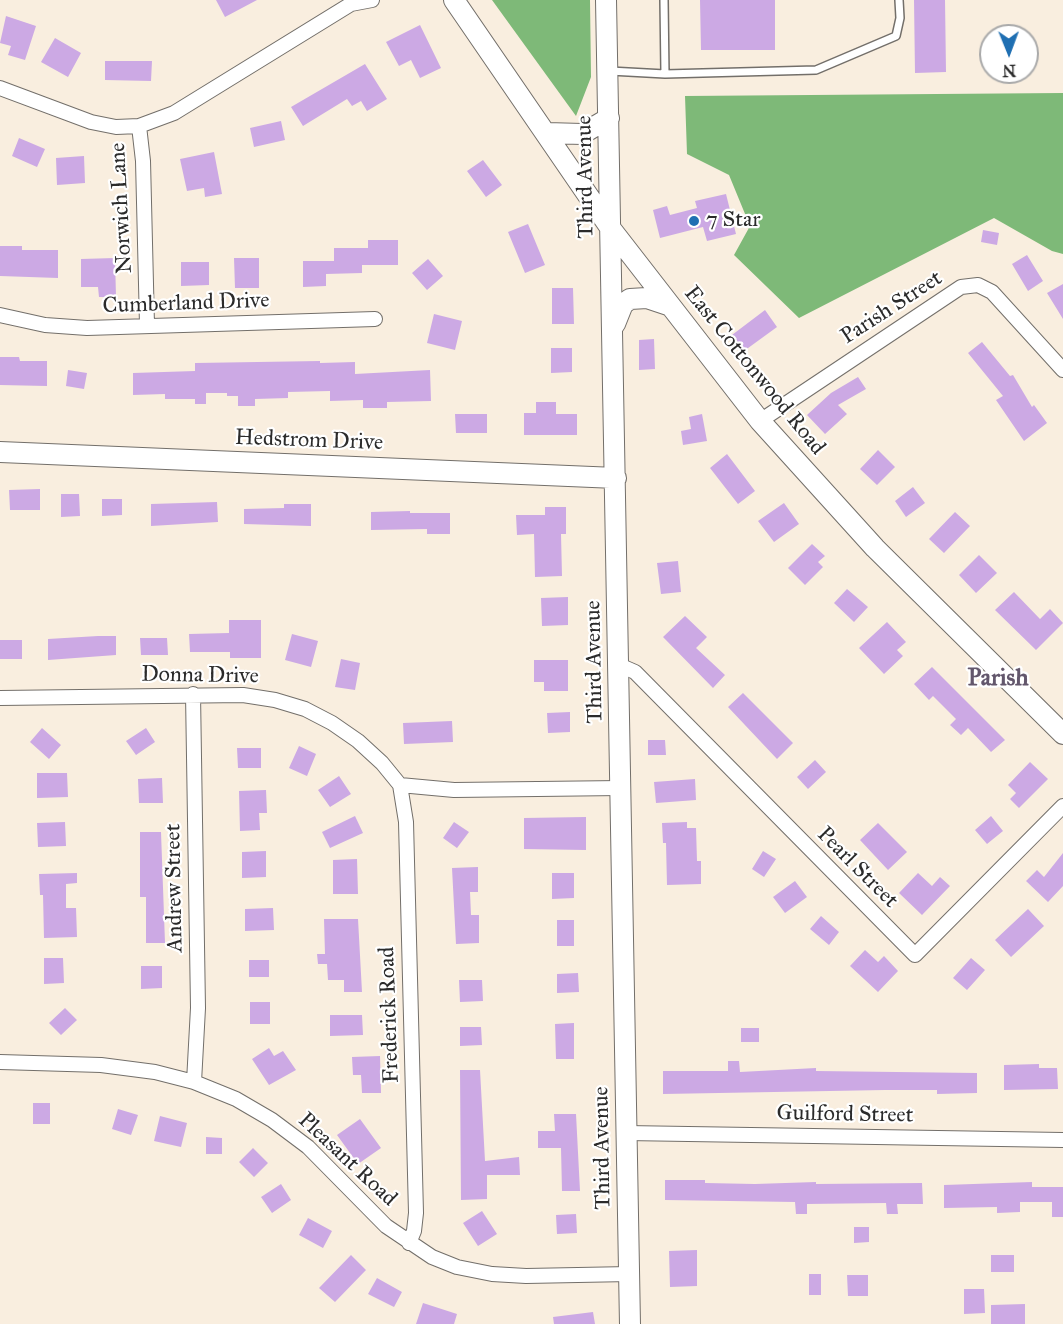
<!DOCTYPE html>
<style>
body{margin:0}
#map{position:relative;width:1063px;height:1324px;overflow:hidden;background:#f9eedf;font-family:"IM FELL Great Primer",serif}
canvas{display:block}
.north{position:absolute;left:979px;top:24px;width:60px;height:60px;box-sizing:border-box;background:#fff;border:2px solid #aaa;border-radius:50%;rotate:179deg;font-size:16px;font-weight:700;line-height:24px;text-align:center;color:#2b2b2b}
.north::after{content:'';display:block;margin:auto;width:21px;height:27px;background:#1f6fb2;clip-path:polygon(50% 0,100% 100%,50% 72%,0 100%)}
</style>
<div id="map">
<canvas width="1063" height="1324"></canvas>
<div class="north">N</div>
</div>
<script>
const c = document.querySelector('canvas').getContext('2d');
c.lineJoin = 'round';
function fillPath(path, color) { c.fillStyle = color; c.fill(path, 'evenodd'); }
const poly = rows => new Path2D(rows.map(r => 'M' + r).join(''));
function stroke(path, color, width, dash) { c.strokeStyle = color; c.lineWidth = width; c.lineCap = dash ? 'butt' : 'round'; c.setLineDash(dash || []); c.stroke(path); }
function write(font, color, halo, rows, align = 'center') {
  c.font = font + ' "IM FELL Great Primer",serif'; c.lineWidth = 4.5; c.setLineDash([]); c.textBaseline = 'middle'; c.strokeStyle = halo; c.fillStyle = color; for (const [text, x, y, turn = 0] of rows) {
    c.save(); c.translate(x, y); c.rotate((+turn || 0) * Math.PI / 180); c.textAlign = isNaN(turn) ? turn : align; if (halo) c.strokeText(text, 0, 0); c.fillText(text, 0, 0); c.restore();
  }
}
const forest = poly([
 [492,0,590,0,591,77,576,116],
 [1063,93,1063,254,1052,251,994,218,799,318,734,255,750,226,729,175,687,154,685,96]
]);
const building = poly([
 [216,0,257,0,225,17],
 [700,0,775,0,775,50,701,50],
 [914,0,945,0,946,72,915,73],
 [6,16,36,26,25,60,8,55,11,46,0,43],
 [420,25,441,68,420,78,411,60,399,66,386,42],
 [55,38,81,53,68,77,41,62],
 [105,61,152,61,151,81,105,80],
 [365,64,387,99,367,111,361,101,352,106,347,99,303,126,291,107],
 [281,121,285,140,254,147,250,128],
 [19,138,45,149,37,167,12,156],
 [214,152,222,194,205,197,204,188,187,191,180,159],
 [84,156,85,183,57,185,56,158],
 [483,160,502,185,486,197,467,171],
 [726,194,736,234,707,241,703,227,660,238,653,210,667,206,670,215,697,208,695,201],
 [528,224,545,265,525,273,508,232],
 [983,230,999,233,997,245,981,242],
 [368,240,398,240,398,265,362,265,362,273,326,274,326,286,303,287,303,261,334,261,334,248,368,248],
 [0,246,22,246,22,250,58,250,58,278,0,276],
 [1027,255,1043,281,1028,291,1012,264],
 [115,258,116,297,99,297,98,287,81,287,81,259],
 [234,258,259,258,259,288,235,288],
 [428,259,443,276,427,290,412,273],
 [181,262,209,262,209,285,181,286],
 [1063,284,1063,319,1047,293],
 [552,288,573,288,574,324,552,324],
 [765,310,777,327,744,351,732,335],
 [434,314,462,321,455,350,427,343],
 [654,339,655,369,639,370,639,340],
 [982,342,1010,376,1013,375,1032,407,1034,405,1047,423,1024,441,996,400,1003,396,968,353],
 [551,348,572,348,572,372,551,373],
 [0,357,19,357,20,361,47,361,47,386,0,385],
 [320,361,320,363,355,362,355,374,430,370,431,401,387,402,387,408,363,408,363,400,330,401,330,391,288,392,288,398,255,399,255,406,238,406,238,396,227,396,227,393,206,393,206,404,195,404,195,399,165,399,165,394,133,395,133,373,195,371,195,363],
 [68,370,87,373,84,389,66,386],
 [858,377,866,389,838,405,847,414,825,434,807,415,831,393],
 [536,402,556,402,556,414,577,414,577,435,524,435,524,413,536,413],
 [455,414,487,414,487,433,456,433],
 [702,414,707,441,683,445,681,431,691,429,689,417],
 [878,450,895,467,877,485,860,469],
 [727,454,755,491,738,504,710,468],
 [913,487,925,503,906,517,895,501],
 [40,489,40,510,10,510,9,490],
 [61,494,79,494,80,516,61,517],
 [102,499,122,499,122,515,102,516],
 [217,502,218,522,151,526,151,504],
 [784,503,799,524,774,542,758,521],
 [284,504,311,504,311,526,244,524,244,509,284,508],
 [545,507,566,507,566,534,561,534,562,576,535,577,534,534,517,535,516,515,545,515],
 [410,511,410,513,450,513,450,534,427,534,427,529,371,530,371,512],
 [955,512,970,526,944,553,929,539],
 [812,544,825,556,818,562,823,567,805,585,788,568],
 [979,555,997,573,976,593,959,575],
 [678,561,681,592,661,594,657,563],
 [847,589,868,607,854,622,834,603],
 [1014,592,1040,619,1050,609,1063,623,1036,650,995,610],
 [568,597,568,625,542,626,541,598],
 [685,616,707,637,696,648,725,675,713,688,663,637],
 [229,620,261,620,261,658,230,658,230,652,190,652,189,634,229,633],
 [887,622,906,642,897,650,903,656,884,674,859,648],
 [292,634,318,641,311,667,285,660],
 [98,636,116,636,116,655,48,660,48,639],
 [140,638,167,638,168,655,141,655],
 [0,640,22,640,22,659,0,659],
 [341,659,360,663,355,690,335,687],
 [534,660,568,660,568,691,544,691,544,682,534,682],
 [932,667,1005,740,991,752,968,728,961,735,950,725,956,719,933,696,929,700,914,684],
 [743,693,793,743,777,759,728,707],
 [570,712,570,732,548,733,547,713],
 [452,721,453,742,404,744,403,723],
 [42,728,61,745,49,759,30,742],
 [146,728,155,742,136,755,126,741],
 [648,740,665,740,666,755,648,755],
 [299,746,316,754,307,776,289,768],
 [237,748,261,748,261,768,238,768],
 [815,760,826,772,808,789,797,777],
 [1030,762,1048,779,1019,808,1010,799,1016,793,1008,785],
 [37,773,67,773,68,797,37,798],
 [339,776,351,794,330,807,318,790],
 [162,778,163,803,139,803,138,779],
 [695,779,696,800,656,803,654,782],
 [266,790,267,813,259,813,260,830,240,831,239,791],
 [355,816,363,833,330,848,322,832],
 [991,816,1003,831,987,844,975,830],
 [586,817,586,850,524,849,524,818],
 [65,822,66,846,38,847,37,823],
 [454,822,469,832,457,848,443,838],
 [687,822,687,828,696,828,697,861,701,861,701,884,667,885,666,843,663,843,662,823],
 [878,823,907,852,888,870,860,840],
 [140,832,161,832,165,943,146,943,146,897,140,897],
 [266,851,266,877,242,878,242,852],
 [763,851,776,859,764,877,752,869],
 [1063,853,1063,886,1048,902,1026,881,1037,870,1044,877],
 [357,859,358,894,333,894,333,860],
 [478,867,478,892,470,892,471,915,479,915,479,943,456,944,452,868],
 [77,873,77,883,66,884,66,908,76,908,77,937,44,938,43,895,40,895,39,874],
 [552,873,574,873,574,898,552,899],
 [918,873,932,886,940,877,950,886,922,915,899,893],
 [795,881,807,897,785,913,773,897],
 [273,908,274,930,245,931,245,909],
 [1028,909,1044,926,1011,957,995,940],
 [821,916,839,932,829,945,810,929],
 [324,919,358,919,362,992,344,992,344,980,328,980,327,964,318,964,317,954,325,954],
 [557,920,574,920,574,946,557,946],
 [865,950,878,962,884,956,898,971,878,992,850,966],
 [44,958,63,958,64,983,44,984],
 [971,958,985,970,967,990,953,978],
 [249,960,269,960,269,977,249,977],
 [141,966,162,966,162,988,141,989],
 [578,973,579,992,557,993,557,974],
 [459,980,482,980,483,1001,460,1002],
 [250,1002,270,1002,270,1024,250,1024],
 [65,1008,77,1020,61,1035,49,1023],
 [330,1015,362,1015,363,1035,330,1036],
 [574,1023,574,1059,556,1059,555,1024],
 [460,1027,481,1027,482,1045,460,1046],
 [741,1028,759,1028,759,1042,741,1042],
 [269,1048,274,1056,283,1051,296,1070,269,1085,252,1059],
 [380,1056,381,1093,362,1093,361,1075,353,1075,352,1057],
 [728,1061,739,1061,740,1072,816,1068,816,1071,977,1073,977,1093,937,1094,937,1090,885,1090,663,1094,663,1071,728,1071],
 [1039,1064,1039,1068,1057,1068,1058,1089,1004,1090,1004,1065],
 [460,1070,480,1070,485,1161,519,1157,520,1175,487,1175,487,1199,461,1200],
 [33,1103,50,1103,50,1124,33,1124],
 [118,1109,138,1115,131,1135,112,1129],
 [554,1114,576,1114,580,1191,562,1191,561,1148,538,1148,538,1131,555,1131],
 [160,1116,187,1123,181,1147,154,1141],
 [360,1119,381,1148,358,1164,337,1135],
 [206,1137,222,1138,222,1154,206,1154],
 [253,1148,268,1163,254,1177,239,1162],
 [665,1180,705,1180,705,1183,755,1184,816,1182,816,1184,922,1183,923,1204,897,1204,898,1214,887,1214,886,1203,807,1204,807,1214,796,1214,795,1202,665,1200],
 [1032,1182,1032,1187,1063,1187,1063,1217,1052,1217,1052,1202,1020,1202,1020,1212,997,1213,997,1207,944,1208,944,1185],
 [281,1184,291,1200,272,1213,261,1197],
 [482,1211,497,1234,478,1246,463,1223],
 [576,1214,577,1233,557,1234,556,1215],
 [308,1218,332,1231,323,1248,299,1235],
 [854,1227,869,1227,869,1242,854,1243],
 [697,1250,697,1286,670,1287,669,1251],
 [351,1255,366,1270,335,1302,319,1288],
 [991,1255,1014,1255,1014,1272,991,1272],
 [809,1274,821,1274,821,1295,809,1295],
 [847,1275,868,1275,868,1296,848,1296],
 [377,1278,402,1292,394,1307,368,1294],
 [964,1289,984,1289,985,1313,964,1314],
 [423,1303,457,1314,454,1324,416,1324],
 [1025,1304,1025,1324,991,1324,991,1305],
 [593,1312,595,1324,554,1324,553,1317]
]);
const lane = poly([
 [664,0,665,74],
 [610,71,665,74,816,70,896,36,900,18,899,0]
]);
const street = poly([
 [0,88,91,122,116,127,139,126,174,113,351,4,372,0],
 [139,126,143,161,147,325],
 [0,315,45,325,87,328,375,319],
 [760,421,961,287,978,285,992,292,1063,370],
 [619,665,635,672,915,955,1063,806],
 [193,694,198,1008,194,1082],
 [0,698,243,695,275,700,305,709,332,723,358,741,382,763,400,785,454,790,621,788],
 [400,785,406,822,416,1213,414,1231,409,1243],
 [0,1062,101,1065,155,1072,194,1082,236,1099,272,1120,308,1147,386,1226,432,1257,457,1267,492,1274,526,1276,630,1274],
 [626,1133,1063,1140]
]);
const secondary = poly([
 [454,0,611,229,760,421,875,548,1063,734],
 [606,0,630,1324],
 [547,133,582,134,609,118],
 [615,324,623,304,630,299,647,298,668,305],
 [0,452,616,478]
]);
const markers = [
 [694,221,6,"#1f6fb2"]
];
const streetNames = [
 ["Third Avenue",586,177,-91],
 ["Norwich Lane",122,208,-93],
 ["Cumberland Drive",186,304,-2],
 ["Parish Street",892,308,-33],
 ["East Cottonwood Road",754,371,51],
 ["Hedstrom Drive",309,441,2],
 ["Third Avenue",595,662,-91],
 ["Donna Drive",200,676,1],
 ["Pearl Street",857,868,45],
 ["Andrew Street",175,888,-91],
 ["Frederick Road",390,1015,-92],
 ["Guilford Street",845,1115,1],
 ["Third Avenue",603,1148,-91],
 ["Pleasant Road",347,1160,43]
];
const poiNames = [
 ["7 Star",706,221]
];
const neighbourhoodNames = [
 ["Parish",998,679]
];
fillPath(forest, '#7eb978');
fillPath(building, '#cca9e4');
stroke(lane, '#736f6a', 10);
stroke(street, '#736f6a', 16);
stroke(secondary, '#736f6a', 22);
stroke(lane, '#fff', 7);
stroke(street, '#fff', 14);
stroke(secondary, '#fff', 20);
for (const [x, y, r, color] of markers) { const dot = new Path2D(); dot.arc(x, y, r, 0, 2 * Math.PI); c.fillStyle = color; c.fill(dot); stroke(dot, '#fff', 2); }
write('22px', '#2b2b2b', '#fff', streetNames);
write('22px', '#2b2b2b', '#fff', poiNames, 'left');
write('bold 24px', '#63576c', '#fff', neighbourhoodNames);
</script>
